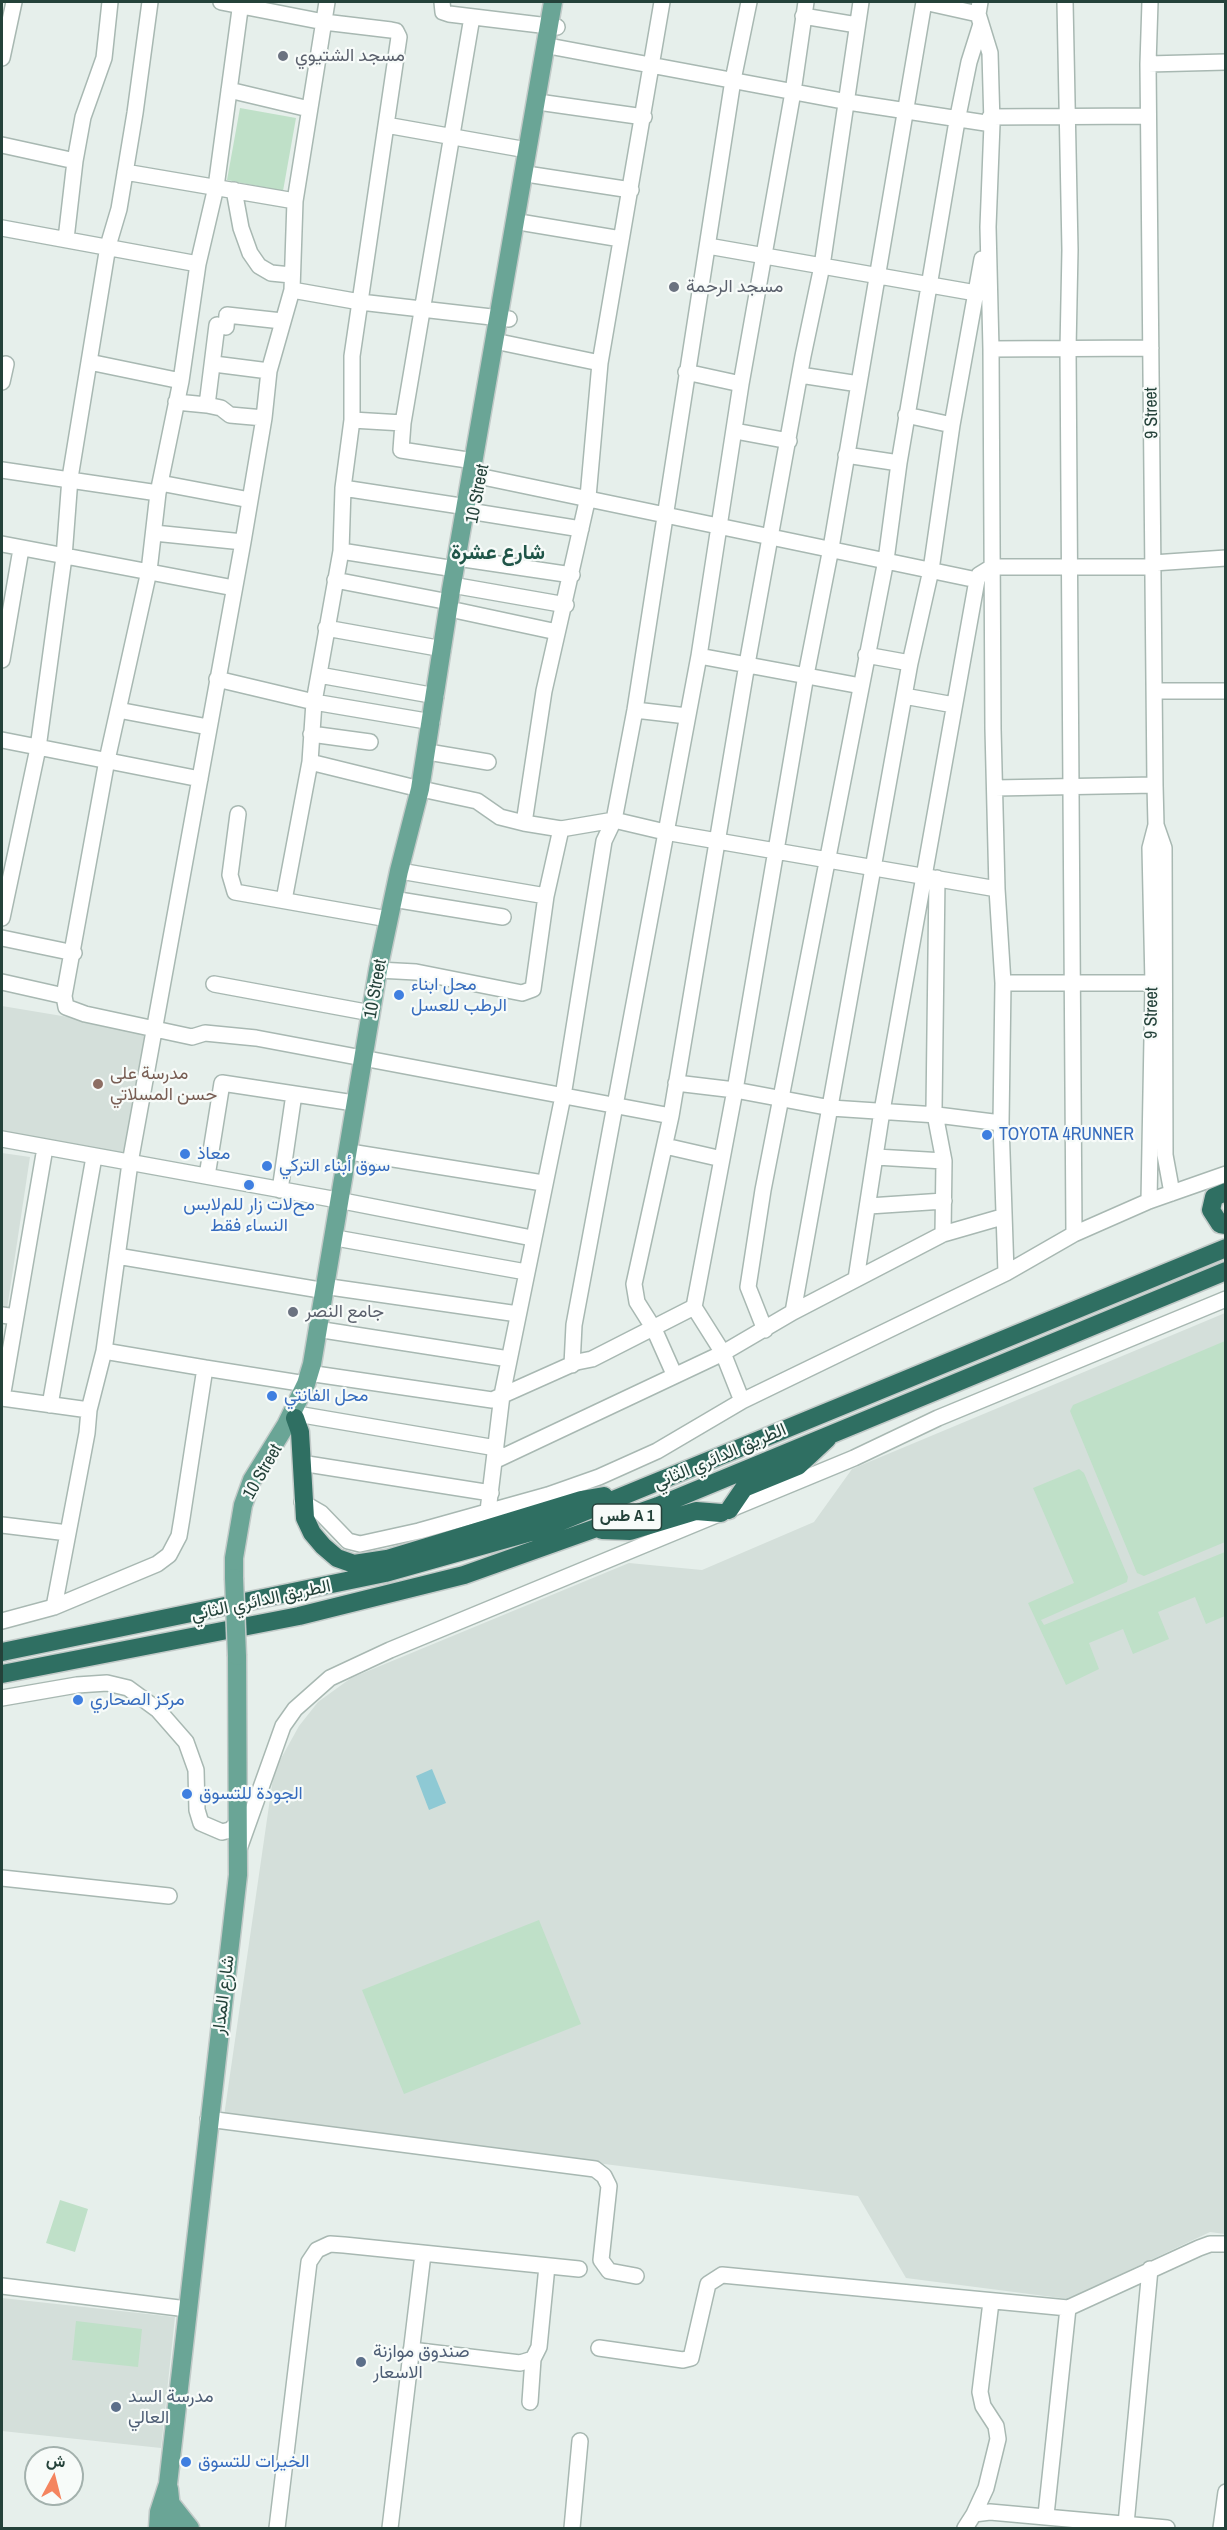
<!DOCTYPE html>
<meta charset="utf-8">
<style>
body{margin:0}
#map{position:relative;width:1227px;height:2530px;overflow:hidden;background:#e6efeb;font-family:"Archivo Narrow",Vazirmatn,sans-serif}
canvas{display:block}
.frame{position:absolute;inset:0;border:3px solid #24423a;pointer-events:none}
.north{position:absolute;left:24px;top:2446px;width:60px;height:60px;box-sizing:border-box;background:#f7fbf9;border:2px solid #a3b1ad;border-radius:50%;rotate:7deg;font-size:16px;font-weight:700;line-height:24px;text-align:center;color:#24423a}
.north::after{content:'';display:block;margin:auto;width:21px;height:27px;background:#f4845f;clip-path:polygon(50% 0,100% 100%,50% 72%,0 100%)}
</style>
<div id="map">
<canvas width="1227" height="2530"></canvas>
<div class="frame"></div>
<div class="north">ش</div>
</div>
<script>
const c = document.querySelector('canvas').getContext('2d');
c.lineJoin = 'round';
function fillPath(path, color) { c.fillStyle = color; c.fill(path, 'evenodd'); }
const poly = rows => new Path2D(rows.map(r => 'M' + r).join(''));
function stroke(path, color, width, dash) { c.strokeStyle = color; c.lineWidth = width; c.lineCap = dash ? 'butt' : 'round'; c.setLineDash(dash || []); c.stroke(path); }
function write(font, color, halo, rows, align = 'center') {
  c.font = font + ' "Archivo Narrow",Vazirmatn,sans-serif'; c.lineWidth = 4.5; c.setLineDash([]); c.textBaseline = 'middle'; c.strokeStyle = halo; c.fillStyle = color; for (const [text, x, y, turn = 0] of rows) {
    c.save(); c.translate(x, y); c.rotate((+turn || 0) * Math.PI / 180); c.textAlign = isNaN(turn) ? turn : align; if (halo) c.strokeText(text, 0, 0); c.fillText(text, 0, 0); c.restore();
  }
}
const built = poly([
 [2,1006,146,1030,124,1154,2,1131],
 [2,1153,30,1157,7,1309,2,1308],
 [1225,1313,1225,2234,1210,2232,1068,2299,906,2278,858,2196,224,2116,274,1771,299,1726,318,1702,351,1678,629,1563,702,1570,814,1522,852,1469],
 [2,2298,175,2317,161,2448,2,2431]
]);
const green = poly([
 [240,108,296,118,283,191,227,180],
 [1225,1341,1225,1542,1144,1576,1137,1573,1070,1411,1073,1405],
 [1079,1469,1084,1473,1128,1577,1127,1582,1041,1620,1044,1625,1225,1552,1225,1616,1206,1624,1195,1597,1158,1612,1169,1639,1133,1654,1123,1629,1089,1643,1099,1669,1066,1685,1028,1603,1074,1583,1033,1488],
 [539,1920,581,2024,404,2094,362,1990],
 [60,2200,88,2209,75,2252,46,2243],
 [76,2321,142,2329,138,2367,72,2360]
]);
const water = poly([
 [432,1769,446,1803,429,1810,416,1776]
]);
const minor = poly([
 [221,2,324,22,391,30,396,31,399,37,352,356,352,420,343,488,341,551,314,702,310,762,284,900],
 [241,2,216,187,198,264,181,381,158,493,149,571,107,760,64,996,66,1007,85,1014,192,1037,205,1033,256,1038,671,1116],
 [442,2,443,12,449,14,557,27],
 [924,2,978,14],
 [980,2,978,14,990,53,992,124,988,227,991,349,993,729,997,889,1003,983,1001,1123,1006,1273],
 [1065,2,1070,250,1068,349,1074,1234,1149,1201,1226,1174],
 [1150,2,1148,64,1155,785,1156,825,1164,848,1165,1155,1172,1193],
 [803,16,857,25],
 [554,47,848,102,992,124],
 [2,58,14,2],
 [1148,64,1226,62],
 [229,90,309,109],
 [545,103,644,117],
 [990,117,1148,116],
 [386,125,527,150],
 [2,145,75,161],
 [125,172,295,201],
 [533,175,631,190],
 [234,190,241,228,250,253,259,266,271,273,291,275],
 [525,223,621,239],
 [2,228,198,264],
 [66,239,75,161,83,117,104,58,110,2],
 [708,246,976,293],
 [292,290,360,302,509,319],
 [504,343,600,363],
 [991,349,1151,348],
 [89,362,181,381],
 [214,364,269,371],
 [686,372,741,384],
 [800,375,859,384],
 [2,382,6,364],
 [176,402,207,405,221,408,230,415,264,418],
 [207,405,217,325,226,327,227,315,282,321],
 [906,415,952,425],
 [352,420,403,423,472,17],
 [403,423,401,450,474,461],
 [735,431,789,441],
 [846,455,899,463],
 [2,470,158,493],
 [483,477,977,580],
 [160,483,250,500],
 [343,488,467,507],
 [475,512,581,529],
 [154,533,243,542],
 [2,544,234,588],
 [341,551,455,569],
 [457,558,572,575],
 [1153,563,1226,558],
 [335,580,449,602],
 [452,585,566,605],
 [459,611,557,632],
 [326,628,443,649],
 [866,655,910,663],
 [699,656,861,686],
 [2,660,21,549],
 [319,675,436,696],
 [217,679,314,702,432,722],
 [1155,691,1226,691],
 [904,696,954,705],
 [118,710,208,727],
 [635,710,687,716],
 [311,734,370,742],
 [2,740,200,779],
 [434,753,488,762],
 [310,762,420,789],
 [995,788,1155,785],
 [426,790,477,801,500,817,524,823,561,829,614,820,665,832,997,889],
 [238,814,230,875,235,892,388,919],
 [524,823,544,691,588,497,600,363,662,2],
 [406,872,546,896],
 [937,878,934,1109,944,1161,943,1234],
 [399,900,503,917],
 [2,918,38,748,64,557,70,478,108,246,119,209,135,113,150,2],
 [2,938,74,953],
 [378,970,416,972,522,993,533,989,546,896,561,829],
 [2,982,64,996],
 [1003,983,1162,983],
 [214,984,371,1013],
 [676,1083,735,1090,831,1108,937,1115,1001,1123],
 [2,1139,343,1201,532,1238],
 [665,1146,722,1159],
 [350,1152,543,1183],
 [876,1157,944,1161],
 [207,1176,222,1083,354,1103],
 [280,1190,294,1094],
 [1149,1201,1153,984,1150,848,1156,825],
 [869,1206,944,1201],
 [336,1238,526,1272],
 [117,1256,326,1291],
 [856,1279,882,1111,977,580,979,575,992,567,1153,567],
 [330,1287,518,1314],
 [793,1312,910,663,931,570,952,425,982,259],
 [2,1315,16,1317],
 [323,1330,509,1359],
 [765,1330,748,1287,763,1190,886,560,899,463,957,121,969,62,981,24],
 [104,1351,205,1368],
 [572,1365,574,1325,699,656,741,384,793,92,806,2],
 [315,1374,492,1400,577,1362,592,1359,694,1307],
 [674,1374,654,1329,637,1302,634,1284,671,1116,747,664,803,356,822,266,861,2],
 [2,1398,45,1148],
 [2,1398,89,1410],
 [742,1401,723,1353,694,1307,735,1090,806,675,831,548,924,2],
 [50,1405,94,1157],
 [297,1414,496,1448],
 [494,1461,723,1353,793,1312,943,1234,1002,1217],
 [301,1463,491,1493],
 [302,1502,321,1513,348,1541,360,1544,419,1531,548,1495,599,1477,657,1451,742,1401,1006,1273,1074,1234],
 [488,1511,502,1395,563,1096,604,841,614,820,635,710,733,80,749,2],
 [2,1525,68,1533],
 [54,1607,87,1433,89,1410,104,1351,130,1163,243,542,264,418,269,371,292,290,295,201,327,2],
 [2,1621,54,1607,157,1564,169,1555,179,1536,182,1518,205,1368,306,1384],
 [2,1698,77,1685,107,1683,128,1688,158,1710,186,1742,196,1770,197,1810,201,1823,222,1832,230,1830,239,1822],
 [239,1849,283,1726,295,1709,330,1678,390,1650,854,1458,938,1418,1226,1299],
 [2,1878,169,1896],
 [208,2119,595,2169,604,2176,609,2186,601,2260,609,2271,636,2276],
 [2,2286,187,2309],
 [599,2348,683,2360,691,2358,708,2284,722,2275,1068,2308,1199,2248,1210,2244,1226,2244],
 [411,2350,520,2363,533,2359,539,2347,547,2266],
 [530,2402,533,2359],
 [974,2514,986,2488,998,2439,996,2426,983,2406,980,2392,991,2302],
 [1046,2515,1068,2308],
 [1126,2524,1150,2269],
 [277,2528,309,2262,317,2250,330,2244,344,2245,579,2269],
 [390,2528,423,2254],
 [572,2528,580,2441],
 [965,2528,974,2514,990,2512,1167,2528],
 [1221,2528,1226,2492]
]);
const major = poly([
 [234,1578,234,1558,243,1505,252,1480,286,1425,306,1384,312,1364,378,970,399,871,420,789,451,590,553,2],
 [169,2489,173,2528],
 [171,2504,190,2528],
 [158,2528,159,2512,168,2484,238,1875,237,1656]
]);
const highway = poly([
 [1226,1192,1214,1197,1211,1210,1220,1224,1226,1225],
 [295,1418,300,1432,305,1518,312,1533,323,1546,337,1558,354,1564,387,1559,581,1500,604,1496],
 [729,1510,744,1488,798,1466,827,1439],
 [602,1530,630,1531,696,1511,721,1513],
 [2,1652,385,1573,545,1528,1226,1248],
 [2,1674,299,1616,464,1575,658,1506,1226,1271]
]);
const majorBridge = poly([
 [234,1578,237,1656]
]);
const markers = [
 [283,56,6,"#6b7280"],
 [674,287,6,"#6b7280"],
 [399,995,6,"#3f7fe0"],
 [98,1084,6,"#8d6e63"],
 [987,1135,6,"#3f7fe0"],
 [185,1154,6,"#3f7fe0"],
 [267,1166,6,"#3f7fe0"],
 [249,1185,6,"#3f7fe0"],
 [293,1312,6,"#6b7280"],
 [272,1396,6,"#3f7fe0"],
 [78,1700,6,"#3f7fe0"],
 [187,1794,6,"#3f7fe0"],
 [361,2362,6,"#5c6f8a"],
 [116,2407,6,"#5c6f8a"],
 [186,2462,6,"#3f7fe0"]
];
const shields = [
 [627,1517,69]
];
const shieldNames = [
 ["طس A 1",627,1517]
];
const worshipNames = [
 ["مسجد الشتيوي",295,56],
 ["مسجد الرحمة",686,287],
 ["جامع النصر",305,1312]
];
const streetNames = [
 ["9 Street",1152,413,-91],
 ["10 Street",478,494,-79],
 ["10 Street",376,989,-80],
 ["9 Street",1152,1013,-89],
 ["الطريق الدائري الثاني",720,1457,-23],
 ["10 Street",263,1472,-60],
 ["الطريق الدائري الثاني",261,1601,-12],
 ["شارع المدار",224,1995,-83]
];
const shopNames = [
 ["محل ابناء",411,985],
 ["الرطب للعسل",411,1006],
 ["TOYOTA 4RUNNER",999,1135],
 ["معاذ",197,1154],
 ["سوق أبناء التركي",279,1166],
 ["محﻻت زار للمﻻبس",249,1205,"center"],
 ["النساء فقط",249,1226,"center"],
 ["محل الفانتي",284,1396],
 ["مركز الصحاري",90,1700],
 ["الجودة للتسوق",199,1794],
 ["الخيرات للتسوق",198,2462]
];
const educationNames = [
 ["مدرسة على",110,1074],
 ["حسن المسلاتي",110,1095]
];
const serviceNames = [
 ["صندوق موازنة",373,2352],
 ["الاسعار",373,2373],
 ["مدرسة السد",128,2397],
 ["العالي",128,2418]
];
const quarterNames = [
 ["شارع عشرة",498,553]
];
fillPath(built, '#d4dfda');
fillPath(green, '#bfe0c8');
fillPath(water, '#8ec9d4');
stroke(minor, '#a8b8b2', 18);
stroke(major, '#c2cac8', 21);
stroke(highway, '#c2cac8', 21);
stroke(minor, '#fff', 15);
stroke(major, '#6aa596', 18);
stroke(highway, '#2f6f62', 18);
stroke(majorBridge, '#c2cac8', 21, []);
stroke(majorBridge, '#6aa596', 18);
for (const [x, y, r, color] of markers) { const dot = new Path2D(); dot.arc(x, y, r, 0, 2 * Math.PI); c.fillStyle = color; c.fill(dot); stroke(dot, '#f7fbf9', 2); }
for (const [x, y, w] of shields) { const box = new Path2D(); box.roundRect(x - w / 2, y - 13, w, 26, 4.5); c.fillStyle = '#f7fbf9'; c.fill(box); stroke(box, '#24423a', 1.5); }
write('bold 16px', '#24423a', null, shieldNames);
write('18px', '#5b616d', '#f7fbf9', worshipNames, 'left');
write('18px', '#24423a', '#f7fbf9', streetNames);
write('18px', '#366cbe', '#f7fbf9', shopNames, 'left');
write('18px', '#785e54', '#f7fbf9', educationNames, 'left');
write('18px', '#4e5e75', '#f7fbf9', serviceNames, 'left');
write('bold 21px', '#1f5548', '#f7fbf9', quarterNames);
</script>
